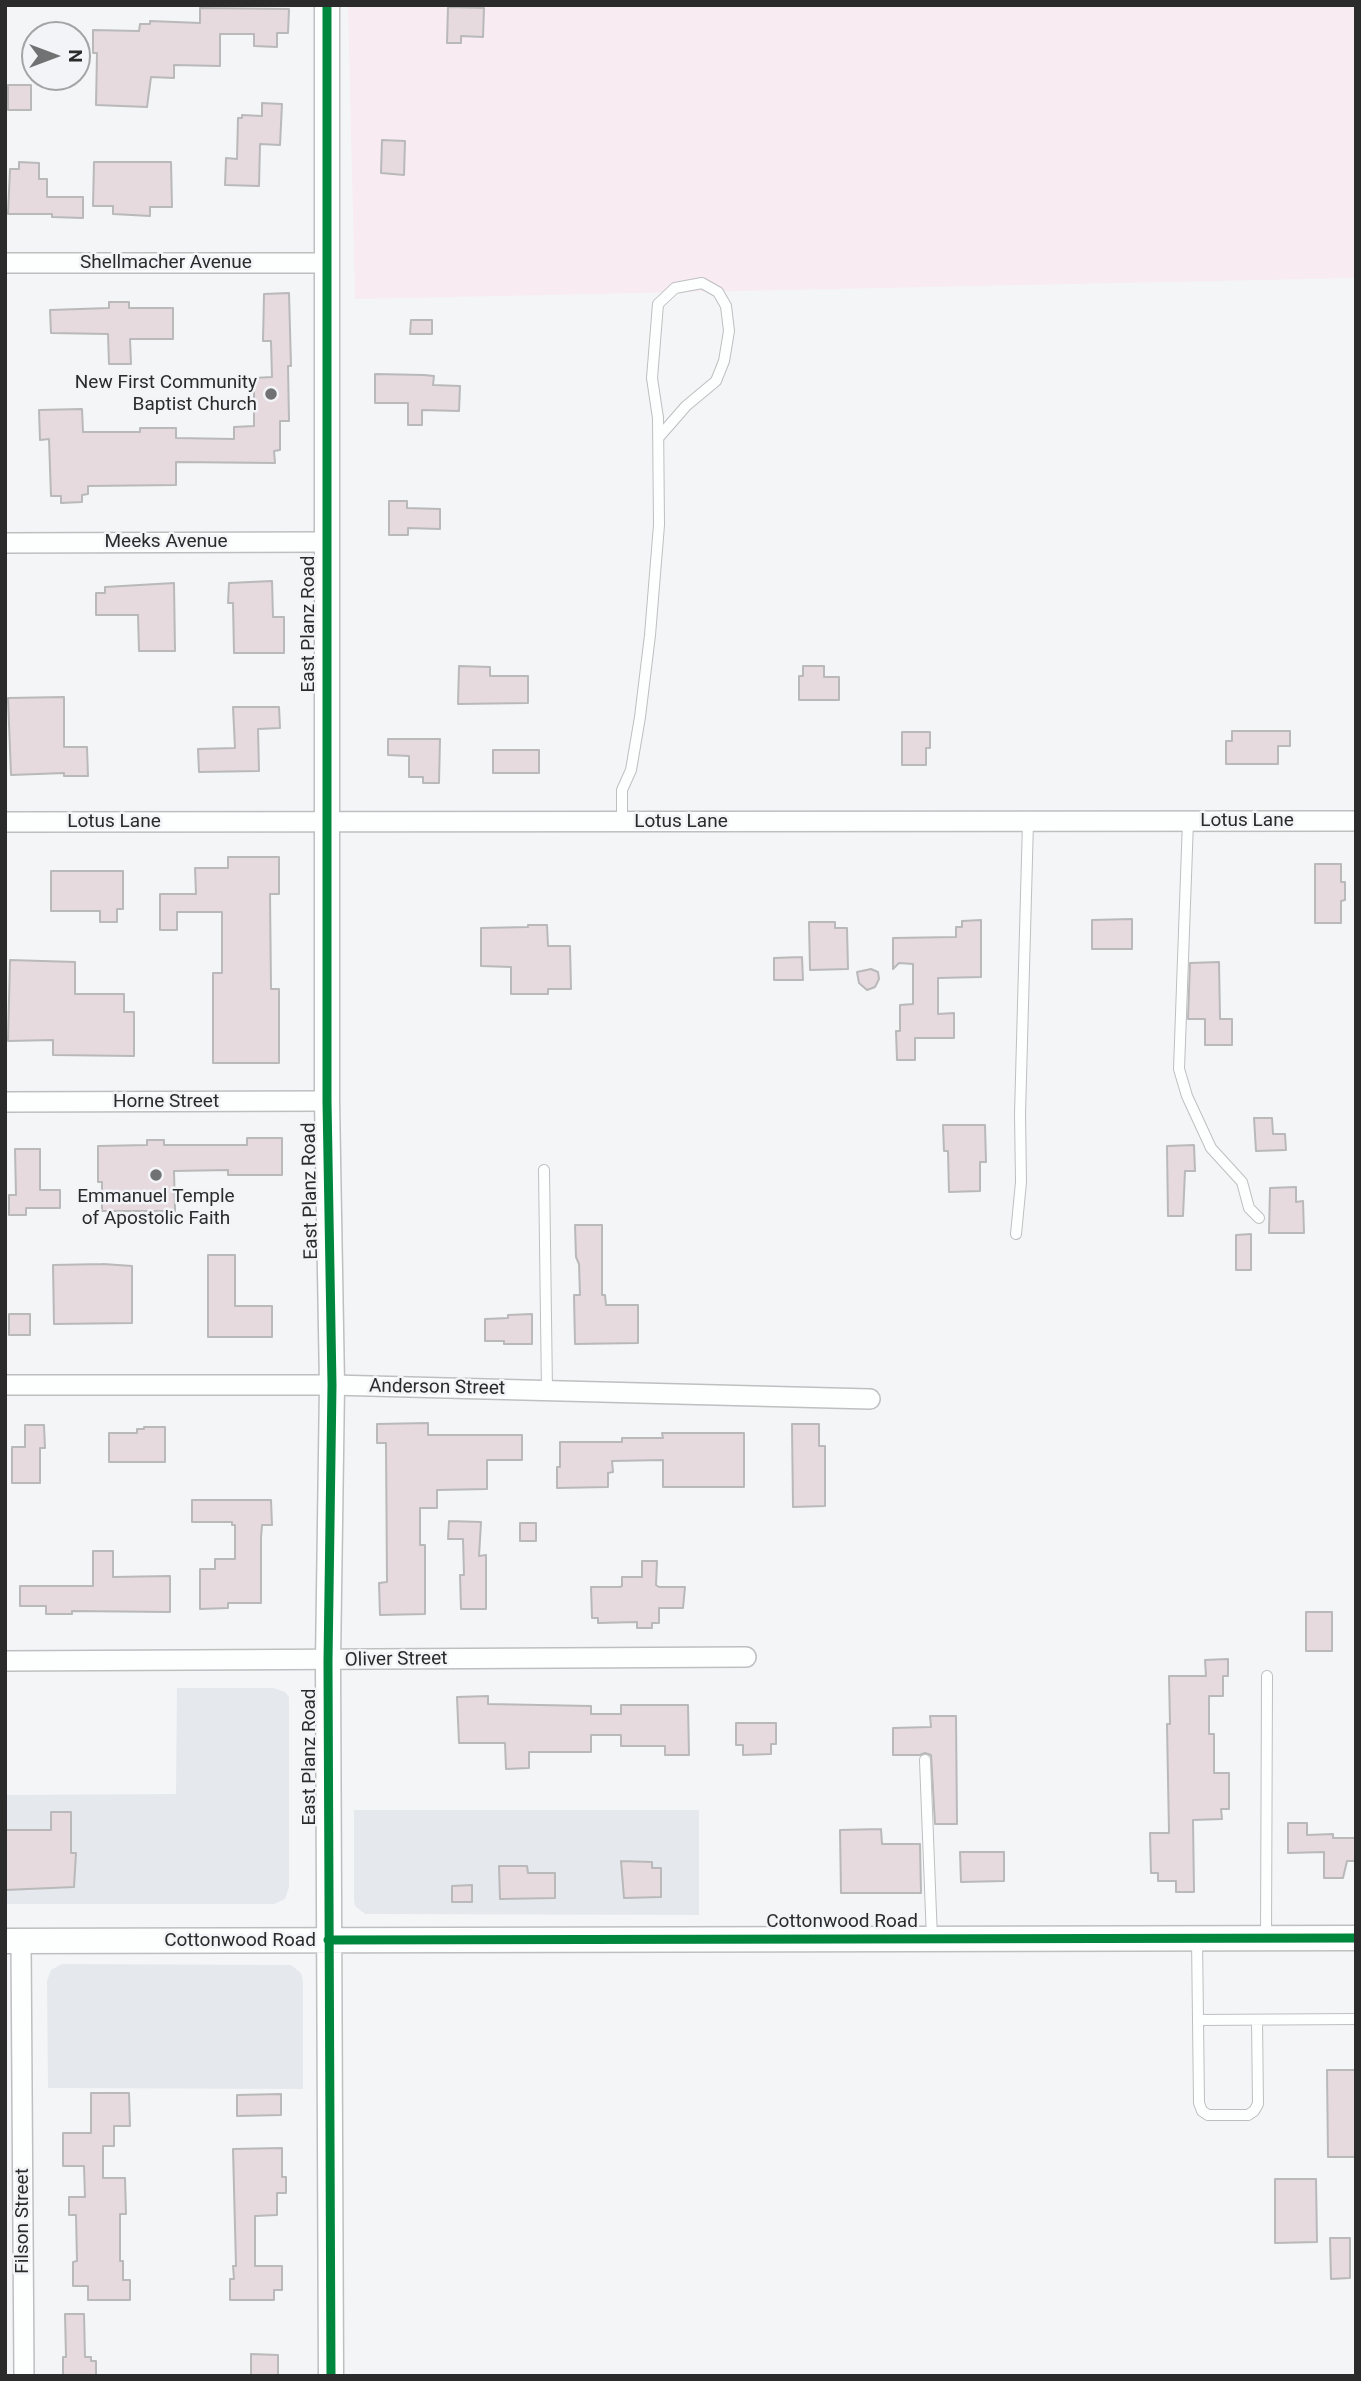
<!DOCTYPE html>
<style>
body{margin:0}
#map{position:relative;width:1361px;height:2381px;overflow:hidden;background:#f4f5f6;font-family:Roboto,sans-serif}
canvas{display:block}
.frame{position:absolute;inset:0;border:7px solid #2b2b2c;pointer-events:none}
.north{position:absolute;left:21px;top:21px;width:70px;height:70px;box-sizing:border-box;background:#f3f4f7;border:2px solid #a3a4a6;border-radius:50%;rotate:90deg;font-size:19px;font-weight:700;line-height:28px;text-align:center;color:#2b2b2c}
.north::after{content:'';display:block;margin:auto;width:24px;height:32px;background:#717273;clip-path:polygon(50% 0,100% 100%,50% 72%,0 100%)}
</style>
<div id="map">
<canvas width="1361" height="2381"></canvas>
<div class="frame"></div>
<div class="north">N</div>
</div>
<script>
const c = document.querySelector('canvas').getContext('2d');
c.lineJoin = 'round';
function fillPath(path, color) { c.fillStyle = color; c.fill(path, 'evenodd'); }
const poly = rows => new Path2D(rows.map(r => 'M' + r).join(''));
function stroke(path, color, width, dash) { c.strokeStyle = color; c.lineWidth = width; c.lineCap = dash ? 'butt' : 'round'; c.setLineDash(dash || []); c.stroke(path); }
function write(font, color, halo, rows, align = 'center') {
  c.font = font + ' Roboto,sans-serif'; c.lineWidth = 5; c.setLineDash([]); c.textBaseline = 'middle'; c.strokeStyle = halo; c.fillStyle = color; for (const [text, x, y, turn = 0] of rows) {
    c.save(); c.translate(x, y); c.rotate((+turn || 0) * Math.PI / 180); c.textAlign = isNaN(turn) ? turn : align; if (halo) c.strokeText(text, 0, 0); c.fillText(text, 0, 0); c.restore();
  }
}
const built = poly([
 [177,1688,273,1688,285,1692,289,1697,289,1887,285,1899,274,1904,5,1904,5,1795,176,1794],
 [354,1810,699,1810,699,1915,365,1914,355,1906,354,1900],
 [62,1964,291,1965,301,1973,303,1981,303,2089,48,2088,47,1981,51,1970]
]);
const industrial = poly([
 [348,5,1356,5,1356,278,355,299]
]);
const building = poly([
 [448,7,484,8,483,37,461,36,461,43,447,43,448,7],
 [200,8,289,9,288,33,277,33,277,47,254,46,254,34,220,34,220,66,174,65,174,78,151,77,147,107,96,105,97,53,93,53,93,30,139,31,140,24,150,24,150,21,200,23,200,8],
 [8,85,31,85,31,110,8,110,8,85],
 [262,103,282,104,280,145,260,144,259,186,225,185,226,158,237,159,238,118,242,118,242,115,262,116,262,103],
 [382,140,405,141,404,175,381,173,382,140],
 [19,162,39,163,39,179,47,179,47,197,83,197,83,218,52,217,52,214,8,214,10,169,19,169,19,162],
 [94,162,171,162,172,207,150,207,150,216,113,214,113,206,93,206,94,162],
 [289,293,291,366,288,366,289,421,280,421,280,450,274,451,275,463,176,462,176,485,88,486,88,494,82,495,82,502,61,503,61,496,51,496,49,439,40,440,39,410,82,409,83,432,140,432,140,428,176,428,176,438,234,439,234,427,254,426,254,378,272,377,271,341,263,341,264,294,289,293],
 [109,302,129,302,129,308,173,308,173,339,130,339,131,364,109,364,108,334,51,333,50,310,109,308,109,302],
 [411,320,432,320,432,334,410,334,411,320],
 [375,374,424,375,434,376,433,385,460,386,459,411,422,410,422,425,408,425,408,403,375,403,375,374],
 [389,501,407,501,407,508,440,509,440,529,408,528,408,535,389,535,389,501],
 [272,581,273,617,284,617,284,653,234,653,233,603,228,603,229,583,272,581],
 [174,583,175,651,139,651,138,615,96,615,96,593,105,593,105,587,174,583],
 [459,666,490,667,490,676,528,676,528,703,458,704,459,666],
 [803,666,824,666,824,677,839,677,839,700,799,700,799,676,803,676,803,666],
 [64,697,64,747,87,747,88,776,64,776,64,773,11,775,8,698,64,697],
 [233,707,279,707,280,728,258,729,259,771,199,772,198,749,235,748,233,707],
 [1232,731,1290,731,1290,746,1278,746,1278,764,1226,764,1226,741,1232,741,1232,731],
 [902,732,930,732,930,748,926,748,926,765,902,765,902,732],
 [388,739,440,739,439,783,423,783,423,777,409,777,409,756,388,755,388,739],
 [493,750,539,750,539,773,493,773,493,750],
 [228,857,279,857,279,894,270,894,271,989,279,989,279,1063,213,1063,213,973,222,973,222,912,177,912,177,930,160,930,160,894,196,894,195,868,228,868,228,857],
 [1315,864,1341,864,1341,882,1345,882,1345,900,1341,901,1341,923,1315,923,1315,864],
 [51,871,123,871,123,909,117,909,117,922,100,922,100,911,51,911,51,871],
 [1132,919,1132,949,1092,949,1092,920,1132,919],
 [981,920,981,977,938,978,938,1014,954,1013,954,1038,915,1038,915,1060,897,1060,896,1031,900,1031,900,1005,913,1004,913,964,899,963,893,969,893,938,956,937,956,927,962,927,962,921,981,920],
 [809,922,835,922,835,928,847,928,848,969,810,970,809,922],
 [528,925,547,925,548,946,570,946,571,989,548,989,548,994,511,994,511,967,481,966,481,928,528,927,528,925],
 [802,957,803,980,774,980,774,958,802,957],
 [10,960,75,962,75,994,124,994,124,1012,134,1012,134,1056,53,1055,53,1040,8,1041,10,960],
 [1219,962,1220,1019,1232,1019,1232,1045,1205,1045,1205,1019,1188,1019,1190,963,1219,962],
 [871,969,878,972,879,979,875,987,867,990,859,983,857,972,871,969],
 [1254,1118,1272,1118,1273,1134,1285,1134,1286,1150,1256,1151,1254,1118],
 [943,1125,985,1125,986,1162,980,1162,980,1191,949,1192,948,1151,944,1151,943,1125],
 [247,1138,282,1138,282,1175,228,1175,228,1170,174,1171,175,1211,102,1211,102,1182,98,1182,98,1146,147,1145,147,1140,164,1140,164,1145,247,1145,247,1138],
 [1194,1145,1195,1171,1185,1171,1183,1216,1168,1216,1167,1146,1194,1145],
 [15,1149,40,1149,40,1190,60,1190,60,1208,26,1208,26,1215,9,1215,9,1195,16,1195,15,1149],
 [1296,1187,1296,1202,1303,1201,1304,1233,1269,1233,1270,1188,1296,1187],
 [575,1225,602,1225,602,1295,605,1295,606,1305,638,1305,638,1343,575,1344,574,1295,580,1295,579,1264,576,1257,575,1225],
 [1251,1234,1251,1270,1236,1270,1236,1235,1251,1234],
 [208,1255,235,1255,235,1306,272,1306,272,1337,208,1337,208,1255],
 [103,1264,132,1266,132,1323,54,1324,53,1265,103,1264],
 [9,1314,30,1314,30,1335,9,1335,9,1314],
 [532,1314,532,1344,504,1344,504,1341,485,1341,485,1319,508,1318,508,1315,532,1314],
 [428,1423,428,1435,522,1435,522,1460,487,1460,487,1489,437,1490,437,1508,420,1508,420,1545,425,1545,425,1614,380,1615,379,1583,387,1582,386,1443,377,1443,377,1424,428,1423],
 [792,1424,819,1424,819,1446,825,1446,825,1506,793,1507,792,1424],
 [25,1425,44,1425,45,1448,40,1448,40,1483,12,1483,12,1447,25,1447,25,1425],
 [144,1427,165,1427,165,1462,109,1462,109,1433,137,1433,137,1429,144,1429,144,1427],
 [662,1433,744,1433,744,1487,663,1487,663,1460,612,1461,613,1472,608,1473,608,1487,557,1488,557,1467,560,1467,560,1442,622,1442,622,1438,663,1438,662,1433],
 [192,1500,271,1500,272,1525,262,1525,261,1538,261,1603,228,1603,228,1608,200,1609,200,1569,215,1569,215,1559,235,1559,235,1525,232,1525,232,1522,192,1522,192,1500],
 [449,1521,481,1522,479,1556,486,1555,486,1609,461,1609,460,1575,464,1575,463,1539,448,1539,449,1521],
 [520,1523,536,1523,536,1541,520,1541,520,1523],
 [93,1551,113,1551,113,1577,170,1576,170,1612,72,1611,72,1614,46,1614,46,1606,20,1606,20,1586,93,1586,93,1551],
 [642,1561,657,1561,656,1585,659,1587,685,1587,683,1608,659,1608,659,1623,652,1623,652,1628,637,1628,637,1622,598,1623,598,1618,592,1618,591,1587,620,1587,622,1586,622,1577,642,1577,642,1561],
 [1306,1612,1332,1612,1332,1651,1306,1651,1306,1612],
 [1228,1659,1228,1676,1223,1676,1223,1696,1209,1696,1209,1734,1214,1734,1214,1773,1229,1773,1229,1809,1221,1809,1222,1819,1193,1820,1194,1892,1176,1892,1176,1881,1158,1881,1158,1873,1151,1873,1150,1833,1169,1833,1167,1724,1170,1724,1169,1676,1206,1676,1205,1660,1228,1659],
 [488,1696,488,1704,591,1706,591,1714,621,1714,621,1705,688,1705,689,1755,665,1755,665,1746,621,1746,621,1735,591,1735,591,1752,529,1752,529,1768,506,1769,505,1743,459,1743,457,1697,488,1696],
 [930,1716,956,1716,957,1824,935,1824,931,1755,925,1753,920,1755,893,1755,893,1728,931,1727,930,1716],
 [736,1723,776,1723,776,1744,771,1744,771,1754,743,1755,743,1745,736,1745,736,1723],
 [51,1812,71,1812,71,1853,76,1853,74,1887,5,1890,5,1830,51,1830,51,1812],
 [1288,1823,1307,1823,1307,1835,1333,1834,1333,1838,1356,1838,1356,1861,1347,1861,1343,1878,1324,1878,1324,1852,1288,1853,1288,1823],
 [881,1829,882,1844,920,1844,921,1893,841,1893,840,1830,881,1829],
 [960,1852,1004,1852,1004,1881,961,1882,960,1852],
 [621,1861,652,1862,652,1868,661,1868,661,1897,624,1898,621,1861],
 [499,1866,527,1866,528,1873,555,1873,555,1898,500,1899,499,1866],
 [472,1885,472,1902,452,1902,452,1886,472,1885],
 [1327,2070,1356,2070,1356,2157,1328,2157,1327,2070],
 [91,2093,129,2093,130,2126,114,2126,114,2146,103,2146,103,2178,125,2178,126,2214,120,2214,120,2261,123,2261,123,2280,130,2280,130,2300,88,2300,88,2286,73,2286,73,2262,77,2261,76,2215,69,2215,69,2197,85,2197,84,2166,63,2166,63,2133,91,2133,91,2093],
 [281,2094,281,2115,237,2116,237,2095,281,2094],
 [282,2148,282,2177,286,2177,286,2193,277,2193,277,2215,255,2216,255,2266,282,2266,282,2290,274,2290,274,2300,230,2300,230,2279,234,2279,233,2266,236,2266,233,2149,282,2148],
 [1275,2179,1316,2179,1317,2242,1275,2243,1275,2179],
 [1330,2238,1350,2238,1350,2278,1331,2279,1330,2238],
 [65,2314,84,2314,85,2357,91,2357,91,2361,96,2361,96,2376,63,2376,63,2357,66,2357,65,2314],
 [251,2354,278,2355,278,2376,251,2376,251,2354]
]);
const service = poly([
 [1188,821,1179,1069,1187,1096,1211,1148,1242,1182,1249,1208,1259,1218],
 [622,822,622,790,631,770,640,717,650,635,659,525,658,418,652,378,658,304,675,288,702,283,718,292,726,306,729,331,724,361,716,381,686,406,659,437],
 [544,1170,547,1391],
 [1016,1234,1021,1182,1020,1114,1028,822],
 [925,1760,932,1939],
 [1266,1938,1267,1676],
 [1197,1939,1198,2020,1356,2019],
 [1198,2020,1199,2103,1202,2111,1208,2115,1248,2115,1254,2111,1258,2104,1257,2020]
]);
const minor = poly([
 [5,263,327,263],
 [5,543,327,542],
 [5,822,1356,821],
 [5,1102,327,1101],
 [5,1385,332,1385,870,1399],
 [5,1661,746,1657],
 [21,1941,24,2376]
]);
const tertiary = poly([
 [327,5,327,1101,332,1385,328,1661,331,2376],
 [5,1941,1356,1938]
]);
const cycleway = poly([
 [327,5,327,1101,332,1385,328,1661,331,2376],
 [328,1940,1356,1938]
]);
const markers = [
 [271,394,7,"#717273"],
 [156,1175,7,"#717273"]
];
const streetNames = [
 ["Shellmacher Avenue",166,263],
 ["Meeks Avenue",166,542],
 ["East Planz Road",309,624,-90],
 ["Lotus Lane",1247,821],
 ["Lotus Lane",114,822],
 ["Lotus Lane",681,822],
 ["Horne Street",166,1102],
 ["East Planz Road",311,1191,-91],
 ["Anderson Street",437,1388,1],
 ["Oliver Street",396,1660,-1],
 ["East Planz Road",310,1757,-90],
 ["Cottonwood Road",842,1922],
 ["Cottonwood Road",240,1941],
 ["Filson Street",23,2221,-90]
];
const poiNames = [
 ["New First Community",257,383],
 ["Baptist Church",257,405],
 ["Emmanuel Temple",156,1197,"center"],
 ["of Apostolic Faith",156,1219,"center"]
];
fillPath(built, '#e5e8ed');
fillPath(industrial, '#f8ebf1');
fillPath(building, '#e6dadf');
stroke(building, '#b9b9ba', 2);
stroke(service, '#bebfc0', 12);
stroke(minor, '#bebfc0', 22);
stroke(tertiary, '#bebfc0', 27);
stroke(service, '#fdfefe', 10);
stroke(minor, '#fdfefe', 19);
stroke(tertiary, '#fdfefe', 24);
stroke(cycleway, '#00873e', 9);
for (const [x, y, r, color] of markers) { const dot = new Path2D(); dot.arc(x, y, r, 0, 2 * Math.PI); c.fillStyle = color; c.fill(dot); stroke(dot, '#f3f4f7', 2.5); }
write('19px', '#2b2b2c', '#f3f4f7', streetNames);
write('19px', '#2b2b2c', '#f3f4f7', poiNames, 'right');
</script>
